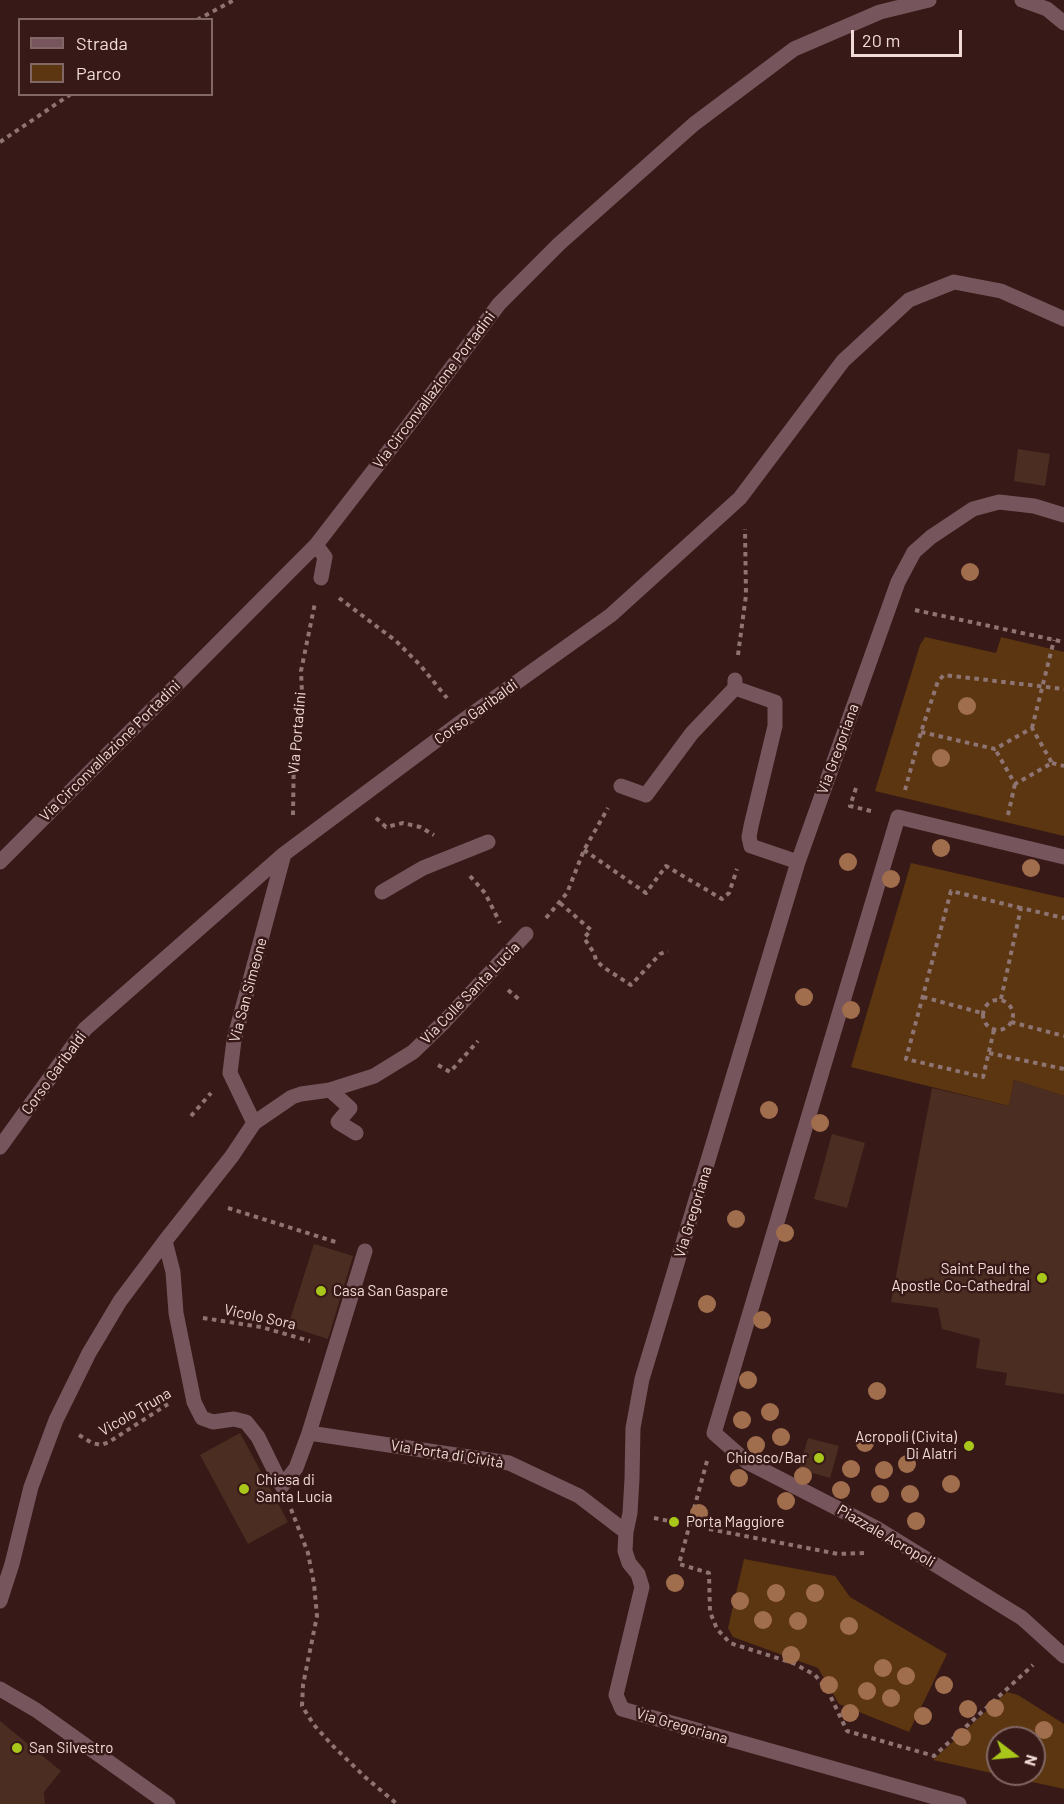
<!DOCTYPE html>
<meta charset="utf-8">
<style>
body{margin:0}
#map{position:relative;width:1064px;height:1804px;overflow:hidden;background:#371917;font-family:Barlow,sans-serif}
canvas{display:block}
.legend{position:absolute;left:18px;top:18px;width:195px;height:78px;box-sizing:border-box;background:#371917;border:2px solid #816765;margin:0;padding:8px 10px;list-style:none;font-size:18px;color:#f1dbd9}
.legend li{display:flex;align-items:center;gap:12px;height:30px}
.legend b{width:30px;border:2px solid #816765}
.north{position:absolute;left:986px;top:1726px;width:60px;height:60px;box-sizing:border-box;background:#371917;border:2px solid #816765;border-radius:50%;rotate:106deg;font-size:16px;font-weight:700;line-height:24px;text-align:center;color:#f1dbd9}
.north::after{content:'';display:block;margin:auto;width:21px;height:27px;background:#a9c71a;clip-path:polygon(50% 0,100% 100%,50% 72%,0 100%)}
.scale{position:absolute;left:851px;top:30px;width:111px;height:27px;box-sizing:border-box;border:3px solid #f1dbd9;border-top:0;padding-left:8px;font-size:18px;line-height:21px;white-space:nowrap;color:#f1dbd9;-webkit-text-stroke:4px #371917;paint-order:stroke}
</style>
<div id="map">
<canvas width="1064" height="1804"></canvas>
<ul class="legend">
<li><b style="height:8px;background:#77555c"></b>Strada</li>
<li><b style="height:16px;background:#5b3610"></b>Parco</li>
</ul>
<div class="north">N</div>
<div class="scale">20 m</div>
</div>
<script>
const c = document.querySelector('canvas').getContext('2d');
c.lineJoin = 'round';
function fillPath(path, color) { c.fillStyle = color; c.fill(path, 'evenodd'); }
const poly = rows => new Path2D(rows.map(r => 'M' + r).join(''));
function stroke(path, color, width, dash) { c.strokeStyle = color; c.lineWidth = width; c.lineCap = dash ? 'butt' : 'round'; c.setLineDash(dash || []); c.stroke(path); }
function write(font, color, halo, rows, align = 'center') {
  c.font = font + ' Barlow,sans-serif'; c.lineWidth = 5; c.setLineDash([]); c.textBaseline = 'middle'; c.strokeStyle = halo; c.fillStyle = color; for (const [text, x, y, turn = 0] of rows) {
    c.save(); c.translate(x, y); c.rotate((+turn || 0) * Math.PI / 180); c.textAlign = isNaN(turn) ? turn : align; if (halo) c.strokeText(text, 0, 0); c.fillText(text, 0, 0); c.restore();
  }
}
const green = poly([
 [925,637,996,653,1001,637,1064,652,1064,836,875,791,920,645],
 [911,863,1064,898,1064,1096,1014,1080,1009,1106,851,1067],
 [744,1559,835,1576,850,1597,947,1654,909,1732,839,1704,818,1668,733,1637,728,1628],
 [1007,1692,1018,1695,1064,1724,1064,1789,933,1760],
 [998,1738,1034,1738,1034,1774,998,1774]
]);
const building = poly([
 [1018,449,1050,454,1045,486,1014,481],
 [1014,1080,1064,1096,1064,1394,1005,1385,1007,1373,976,1368,980,1339,942,1329,938,1308,891,1302,932,1088,1009,1106],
 [832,1134,865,1143,847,1208,814,1199],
 [314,1244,353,1256,328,1339,288,1326],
 [240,1433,288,1522,248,1544,200,1455],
 [808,1438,839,1446,830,1478,799,1469],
 [0,1721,61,1771,44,1792,45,1804,0,1804]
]);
const path = poly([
 [197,20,234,0],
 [0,142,71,94],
 [339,598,396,641,420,665,447,698],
 [915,610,1064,642],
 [738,655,746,595,745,529],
 [1032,728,1054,640],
 [921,732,995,749,1032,728,1052,763,1015,784,995,749],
 [1052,763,1064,766],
 [856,788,850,806,871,811],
 [905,790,921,732,938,681,944,675,1064,689],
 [293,815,294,748,302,693,301,671,315,603],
 [1008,815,1015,784],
 [376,818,386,827,403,823,420,827,434,835],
 [584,850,646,893,666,866,722,899,729,893,737,869],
 [470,876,485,893,500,923],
 [560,903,591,930,584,938,594,953,596,960,603,967,631,985,660,954,668,951],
 [546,918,567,893,584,850,608,808],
 [508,990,521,1001],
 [923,997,982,1013],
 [1001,999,1021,908,1064,918],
 '983 1015a15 15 0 1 1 30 0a15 15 0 1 1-30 0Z',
 [1011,1022,1064,1036],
 [994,1030,983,1077,906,1059,951,891,1021,908],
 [989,1053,1064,1069],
 [438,1065,450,1072,478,1041],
 [191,1116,211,1093],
 [228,1208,339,1243],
 [203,1318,261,1327,310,1341],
 [79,1435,92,1443,101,1445,109,1442,168,1404],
 [707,1461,679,1564,709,1573,710,1612,717,1629,730,1643,793,1663,815,1675,828,1691,847,1731,934,1756,1033,1665],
 [291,1509,308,1553,314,1584,317,1616,303,1685,302,1706,314,1725,333,1746,365,1777,397,1804],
 [654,1518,674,1522],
 [709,1529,838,1554,864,1553]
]);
const minor = poly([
 [1022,0,1047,9,1064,23],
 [316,545,325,557,321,578],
 [735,680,735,688,775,702,775,726,751,826,749,837,751,846,798,862],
 [621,786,646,795,692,733,735,688],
 [1064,857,898,817,714,1433,747,1462,876,1528,1022,1618,1064,1656],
 [0,862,316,545,411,422,499,304,559,244,694,124,794,49,880,12,929,0],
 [382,892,423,868,488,842],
 [330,1090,350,1108,338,1122,356,1133],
 [254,1123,230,1073,234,1040,284,854],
 [0,1147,85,1029,284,854,461,722,611,615,740,498,843,361,909,300,954,282,1001,291,1064,319],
 [165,1241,173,1272,176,1313,194,1402,202,1418,213,1422,234,1419,246,1422,258,1437,282,1486,296,1468,309,1433,509,1463,579,1496,626,1532],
 [309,1433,365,1251],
 [0,1601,12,1564,31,1487,56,1420,89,1353,120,1301,165,1241,232,1156,254,1123,292,1097,301,1094,330,1090,374,1076,413,1052,444,1022,526,934],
 [0,1689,36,1710,168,1804],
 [959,1804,622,1709,616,1695,642,1587,638,1574,629,1563,625,1551,626,1532,630,1513,632,1479,633,1428,642,1379,798,862,898,582,914,552,931,537,973,509,999,502,1034,506,1064,515]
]);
const trees = [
 [970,572],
 [967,706],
 [941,758],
 [941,848],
 [848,862],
 [1031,868],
 [891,879],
 [804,997],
 [851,1010],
 [769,1110],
 [820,1123],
 [736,1219],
 [785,1233],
 [707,1304],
 [762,1320],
 [748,1380],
 [877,1391],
 [770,1412],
 [742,1420],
 [781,1437],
 [865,1443],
 [756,1445],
 [907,1464],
 [851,1469],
 [884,1470],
 [803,1476],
 [739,1478],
 [951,1484],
 [841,1490],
 [880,1494],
 [910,1494],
 [786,1501],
 [699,1513],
 [916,1521],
 [675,1583],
 [776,1593],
 [815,1593],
 [740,1601],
 [763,1620],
 [798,1621],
 [849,1626],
 [791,1655],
 [883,1668],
 [906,1676],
 [829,1685],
 [944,1685],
 [867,1691],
 [891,1698],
 [995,1708],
 [968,1709],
 [850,1713],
 [923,1716],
 [1044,1730],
 [962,1737]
];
const markers = [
 [1042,1278,6,"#a9c71a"],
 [321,1291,6,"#a9c71a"],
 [969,1446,6,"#a9c71a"],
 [819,1458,6,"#a9c71a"],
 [244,1489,6,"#a9c71a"],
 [674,1522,6,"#a9c71a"],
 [17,1748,6,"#a9c71a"]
];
const streetNames = [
 ["Via Circonvallazione Portadini",434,390,-53],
 ["Corso Garibaldi",476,712,-36],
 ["Via Portadini",297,733,-85],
 ["Via Gregoriana",838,749,-70],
 ["Via Circonvallazione Portadini",110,751,-45],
 ["Via San Simeone",248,990,-75],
 ["Via Colle Santa Lucia",470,993,-46],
 ["Corso Garibaldi",54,1073,-54],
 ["Via Gregoriana",693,1212,-73],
 ["Vicolo Sora",260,1317,12],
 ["Vicolo Truna",135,1412,-30],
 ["Via Porta di Cività",447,1454,9],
 ["Piazzale Acropoli",886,1536,30],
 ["Via Gregoriana",682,1726,16]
];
const poiNames = [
 ["Saint Paul the",1030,1269,"right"],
 ["Apostle Co-Cathedral",1030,1286,"right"],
 ["Casa San Gaspare",333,1291],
 ["Acropoli (Civita)",957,1437,"right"],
 ["Di Alatri",957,1454,"right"],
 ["Chiosco/Bar",807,1458,"right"],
 ["Chiesa di",256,1480],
 ["Santa Lucia",256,1497],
 ["Porta Maggiore",686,1522],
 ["San Silvestro",29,1748]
];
fillPath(green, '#5b3610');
fillPath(building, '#4b2e21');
stroke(path, '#8e7472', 4, [4.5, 4.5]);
stroke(minor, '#77555c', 15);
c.fillStyle = '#a06e4d';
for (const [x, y] of trees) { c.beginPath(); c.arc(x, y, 9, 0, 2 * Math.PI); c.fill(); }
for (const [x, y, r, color] of markers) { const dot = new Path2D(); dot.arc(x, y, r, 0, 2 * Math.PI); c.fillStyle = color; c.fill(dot); stroke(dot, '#371917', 2); }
write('15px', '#f1dbd9', '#371917', streetNames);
write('15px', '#f1dbd9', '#371917', poiNames, 'left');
</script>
